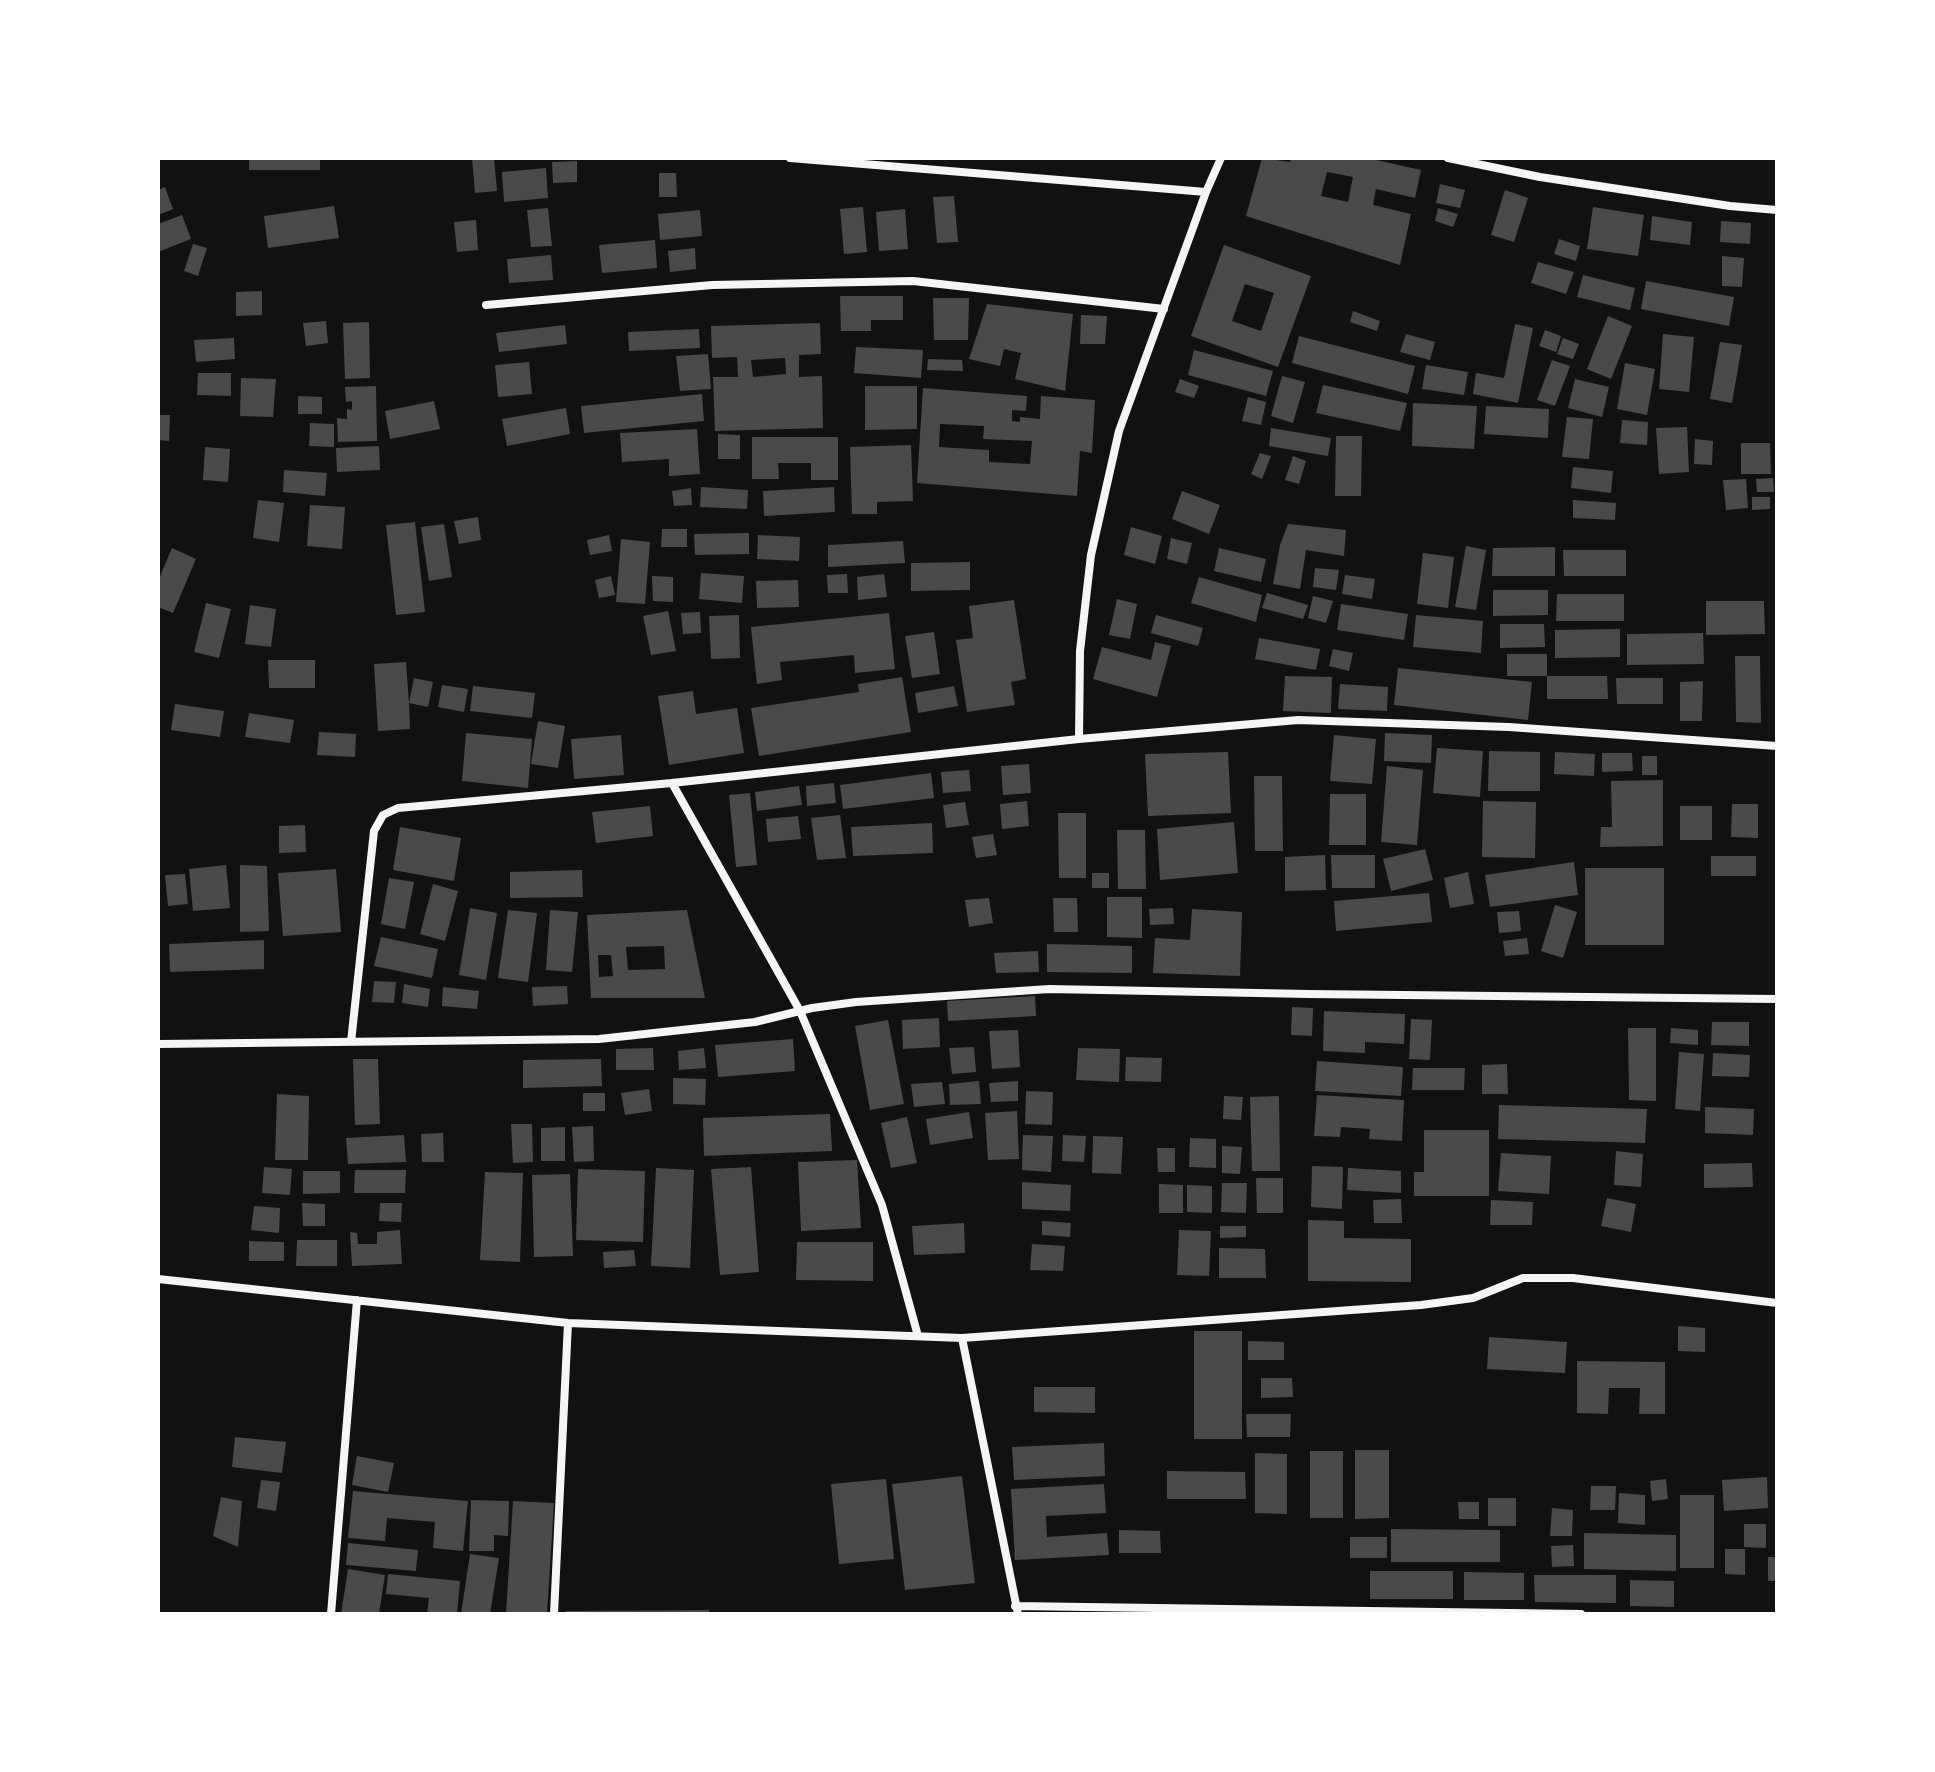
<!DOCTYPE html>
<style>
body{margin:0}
#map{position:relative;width:1935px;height:1772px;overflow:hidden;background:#111;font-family:Roboto,sans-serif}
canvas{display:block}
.frame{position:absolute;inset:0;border:160px solid #fff;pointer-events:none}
</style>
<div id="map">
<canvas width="1935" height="1772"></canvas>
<div class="frame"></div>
</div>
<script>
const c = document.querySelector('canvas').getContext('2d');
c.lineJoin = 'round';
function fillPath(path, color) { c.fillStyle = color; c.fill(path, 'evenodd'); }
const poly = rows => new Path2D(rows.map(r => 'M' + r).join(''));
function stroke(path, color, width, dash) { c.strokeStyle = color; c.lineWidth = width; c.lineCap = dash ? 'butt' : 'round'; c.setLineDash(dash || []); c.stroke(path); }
const building = poly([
 [249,158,320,158,320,170,249,170],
 [472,158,494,158,497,191,475,193],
 [1262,158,1290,162,1291,158,1367,158,1421,170,1415,198,1376,189,1373,205,1411,214,1400,265,1246,216],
 [1327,172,1353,177,1348,202,1321,196],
 [577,161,577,182,553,183,552,162],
 [546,168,548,198,504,202,502,172],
 [659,173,676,173,677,197,659,197],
 [1440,184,1465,190,1460,208,1436,203],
 [165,187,173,209,158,215,158,190],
 [1505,190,1528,198,1514,242,1491,235],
 [954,196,958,242,937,243,933,197],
 [334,206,339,238,268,248,264,216],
 [863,207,867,252,844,254,840,209],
 [1593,207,1644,215,1638,256,1587,249],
 [548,208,552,246,531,247,527,210],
 [1438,208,1458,214,1453,227,1435,221],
 [905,209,908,249,879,251,876,212],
 [700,210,702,236,660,240,658,214],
 [182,215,191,239,158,252,158,224],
 [1652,216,1692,222,1690,245,1650,240],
 [476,220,478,250,457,252,454,222],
 [1721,221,1751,223,1750,244,1720,242],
 [1559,239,1580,246,1576,261,1554,254],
 [655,240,657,268,602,273,599,245],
 [193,244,207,248,198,276,184,271],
 [1224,245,1311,276,1278,367,1191,336],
 [1245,284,1274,293,1261,331,1232,321],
 [695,248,696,269,670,272,668,251],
 [551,255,553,280,509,283,507,259],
 [1722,256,1744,258,1742,287,1722,286],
 [1538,262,1574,272,1566,294,1531,283],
 [1583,275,1635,288,1630,310,1577,297],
 [1646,281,1734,297,1729,326,1641,309],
 [262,291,262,315,236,316,236,292],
 [840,296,903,296,903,320,871,320,871,331,841,331],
 [933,298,969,298,968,340,934,340],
 [987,304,1073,314,1065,391,1015,379,1021,353,1004,349,1000,366,969,359],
 [1353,311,1380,321,1377,331,1350,322],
 [1081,315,1107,316,1105,344,1080,344],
 [1608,316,1632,326,1611,379,1587,369],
 [326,321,328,343,306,346,303,323],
 [369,322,370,378,345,379,343,323],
 [820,323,821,354,799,355,799,377,822,376,823,428,715,431,713,377,738,377,737,357,712,358,711,326],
 [785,358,786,374,753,377,751,360],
 [1515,324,1533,328,1518,403,1473,394,1476,373,1504,378],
 [565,325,567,344,499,352,496,333],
 [699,329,700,348,629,351,628,332],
 [1545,330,1561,336,1556,352,1539,346],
 [1406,334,1435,342,1430,360,1400,352],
 [1663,334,1694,337,1689,392,1659,389],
 [1299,336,1415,366,1408,394,1292,363],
 [234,338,235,359,196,362,194,340],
 [1563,338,1579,344,1573,359,1557,354],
 [1720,342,1742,345,1732,403,1710,399],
 [856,347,923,350,921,378,854,373],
 [1194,350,1273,371,1266,396,1188,375],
 [708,354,711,389,680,391,676,356],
 [928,359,962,360,963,371,927,370],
 [1552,360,1570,366,1555,406,1537,400],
 [529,362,532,394,498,397,495,365],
 [1625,363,1655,369,1647,415,1617,409],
 [1426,365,1468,372,1464,395,1422,389],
 [198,373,231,373,231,396,197,395],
 [1282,376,1305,382,1293,423,1271,416],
 [241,378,276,379,273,417,240,416],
 [1180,379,1199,386,1194,398,1175,392],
 [1575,379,1609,387,1602,417,1568,408],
 [1323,385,1407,403,1400,431,1316,413],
 [376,386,377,441,338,442,337,418,347,419,347,409,352,410,352,401,346,402,345,387],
 [865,386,917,386,917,429,865,430],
 [923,388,1027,396,1026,411,1012,410,1012,421,1020,422,1020,417,1040,419,1041,396,1095,400,1092,453,1080,451,1077,496,917,483],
 [940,424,984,426,983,439,1032,441,1030,464,989,462,989,450,939,447],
 [702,394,704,421,584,433,581,406],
 [298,396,322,397,322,414,298,414],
 [1248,397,1266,402,1261,425,1242,421],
 [434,401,440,429,390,439,385,411],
 [1413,403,1477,406,1474,449,1412,446],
 [1486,406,1549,409,1548,438,1484,434],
 [566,408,570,434,507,446,502,419],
 [158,415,170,415,169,441,158,440],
 [1567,417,1593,419,1589,459,1562,457],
 [1622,420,1648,422,1647,445,1620,443],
 [310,423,334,424,334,447,309,446],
 [1687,427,1689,472,1659,474,1656,428],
 [1271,428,1331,438,1328,456,1269,446],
 [697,429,700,474,669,476,669,459,622,462,620,433],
 [718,434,740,435,740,459,718,459],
 [1336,436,1362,436,1361,496,1335,496],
 [752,437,838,437,838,480,811,480,811,463,778,463,779,479,752,479],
 [1695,439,1713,441,1712,465,1694,464],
 [1741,443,1770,443,1771,474,1741,474],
 [911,445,913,501,877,502,877,514,852,514,850,447],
 [379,446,380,470,337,472,336,448],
 [205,447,230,449,228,482,203,480],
 [1260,453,1271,456,1262,479,1251,474],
 [1293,456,1306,461,1299,484,1285,480],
 [1573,467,1613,471,1611,493,1571,488],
 [284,470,327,473,325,496,283,492],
 [1773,478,1774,492,1757,492,1756,479],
 [1746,479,1748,508,1726,510,1723,480],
 [701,487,748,490,747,509,700,507],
 [834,487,835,512,764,516,763,491],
 [691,488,692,505,674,506,672,491],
 [1182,491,1220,505,1209,534,1172,519],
 [1752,497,1770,497,1770,509,1752,510],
 [258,500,284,503,279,542,253,538],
 [1573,500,1616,503,1615,520,1573,518],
 [310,505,345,507,342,549,307,546],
 [478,517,481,540,459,544,454,521],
 [415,522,425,612,396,615,386,525],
 [444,524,452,577,429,581,421,527],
 [1288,524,1346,530,1344,556,1306,550,1300,589,1273,584,1280,545],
 [1131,527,1162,536,1155,564,1124,555],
 [662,529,687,529,687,547,661,547],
 [749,533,749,554,695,555,694,534],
 [609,535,612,551,590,555,587,540],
 [758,535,800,537,799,561,757,559],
 [1171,538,1192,543,1187,564,1167,559],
 [621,539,650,542,645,604,616,602],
 [903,541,905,563,828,567,828,545],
 [1466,546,1486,550,1476,610,1455,607],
 [1555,547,1555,576,1492,576,1493,548],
 [172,548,196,559,173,613,158,607,158,581],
 [1219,548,1266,559,1261,582,1214,571],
 [1563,550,1626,550,1626,576,1564,576],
 [1423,553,1454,557,1448,608,1417,604],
 [970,562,970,590,911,591,911,563],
 [1315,568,1339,570,1336,590,1313,587],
 [701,573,744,576,742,603,699,599],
 [847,574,848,593,828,593,827,575],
 [884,574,887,597,858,600,857,577],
 [1345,575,1375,579,1372,599,1342,594],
 [611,576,615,595,599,598,595,580],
 [652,576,673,577,673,602,653,601],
 [1199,577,1262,595,1256,622,1191,603],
 [798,580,799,607,757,608,756,581],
 [1493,590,1548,590,1548,615,1493,616],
 [1267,593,1308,605,1303,619,1262,608],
 [1557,594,1624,594,1624,621,1556,621],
 [1313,596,1333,601,1326,623,1308,618],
 [1117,599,1137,604,1130,639,1109,635],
 [1014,600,1026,679,1011,682,1015,705,967,712,956,640,973,638,969,606],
 [1706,601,1764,601,1765,634,1706,635],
 [206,603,231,609,219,658,194,652],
 [1341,604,1408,614,1404,640,1337,630],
 [250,605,276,609,271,647,245,644],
 [668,611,676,651,651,655,643,616],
 [700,612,701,633,683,634,681,613],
 [889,613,895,669,855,673,854,655,780,662,782,680,757,684,751,627],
 [739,615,740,658,711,659,709,616],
 [1156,615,1203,628,1198,646,1151,633],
 [1416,615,1483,621,1481,653,1413,647],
 [1500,624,1544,624,1545,647,1500,648],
 [1620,629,1620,657,1555,658,1555,630],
 [934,632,940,674,912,678,905,636],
 [1703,633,1704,664,1627,665,1627,634],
 [1259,638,1320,649,1316,670,1255,659],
 [1155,642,1171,646,1157,697,1093,679,1102,647,1151,660],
 [1333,649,1353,653,1349,671,1329,666],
 [1507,654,1547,654,1547,676,1507,676],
 [1735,656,1760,656,1761,723,1736,722],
 [268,660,315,660,315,688,269,688],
 [406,662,409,703,414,678,433,682,428,707,409,703,410,729,378,731,374,664],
 [1398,668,1532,682,1528,720,1394,705],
 [1285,676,1332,677,1331,713,1283,711],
 [1547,676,1607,676,1608,699,1547,699],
 [902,677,911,732,759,756,751,708,859,692,858,684],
 [1616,678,1663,678,1663,704,1617,704],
 [1703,681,1702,721,1680,721,1680,682],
 [1340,684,1388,687,1387,711,1338,709],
 [442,685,468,689,464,712,438,707],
 [473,686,535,693,532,718,470,711],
 [954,686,958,706,918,713,915,693],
 [693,691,696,714,737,708,744,753,669,765,658,696],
 [175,704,224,711,220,737,171,730],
 [249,713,294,720,290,743,245,737],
 [538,721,565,726,558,768,531,764],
 [319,732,356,734,355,757,317,755],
 [466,733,532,739,528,788,462,781],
 [1385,733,1432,735,1431,763,1384,761],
 [621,735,624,775,574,779,571,739],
 [1334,735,1376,739,1372,784,1330,781],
 [1437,748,1483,751,1480,797,1433,793],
 [1489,751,1540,752,1540,791,1488,791],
 [1228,752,1231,813,1148,816,1145,754],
 [1555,752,1595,754,1594,776,1554,774],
 [1602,753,1632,753,1633,771,1602,772],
 [1642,756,1657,756,1657,775,1642,775],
 [1029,764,1031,793,1003,795,1001,766],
 [1387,766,1423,770,1417,845,1381,842],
 [969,770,971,791,943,793,941,772],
 [931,773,934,798,843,809,840,785],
 [1254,776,1282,776,1283,851,1255,851],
 [1663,780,1663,846,1600,847,1601,827,1612,827,1611,781],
 [834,783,836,803,807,806,806,786],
 [799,786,802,805,757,811,755,792],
 [750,793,757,865,736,867,729,795],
 [1330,794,1366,794,1366,845,1329,845],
 [1027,801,1029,826,1002,829,1000,804],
 [1483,801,1536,802,1535,858,1482,857],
 [965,802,969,825,946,828,943,805],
 [1732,804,1758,804,1758,838,1731,837],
 [650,806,653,836,596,843,592,812],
 [1680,806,1712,806,1712,840,1680,840],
 [1058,813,1086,813,1086,878,1059,878],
 [840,815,846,858,817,860,811,818],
 [798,816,801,839,768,842,766,819],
 [1234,822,1238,873,1160,880,1157,829],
 [932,823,933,853,853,856,851,827],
 [305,825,306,852,279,853,279,826],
 [400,827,461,838,454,881,393,870],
 [1117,830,1145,830,1146,889,1118,889],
 [993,834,997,855,976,858,972,837],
 [1425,849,1433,880,1391,891,1383,859],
 [1325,855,1326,890,1285,891,1285,857],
 [1331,855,1375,855,1375,888,1332,888],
 [1711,856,1756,856,1756,876,1711,876],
 [1574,862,1578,895,1490,907,1485,875],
 [226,865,230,908,193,911,189,869],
 [240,865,267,866,269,931,240,932],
 [1585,868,1664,868,1664,945,1585,945],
 [336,869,341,932,283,936,278,873],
 [582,870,583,897,510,898,510,872],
 [1468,872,1474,904,1450,908,1444,878],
 [1092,873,1109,873,1109,888,1092,888],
 [185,874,188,904,168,906,165,875],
 [389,878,414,882,405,929,381,924],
 [433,884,458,891,445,941,420,934],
 [1429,893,1432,922,1336,931,1334,901],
 [1107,897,1142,897,1142,938,1107,937],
 [989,898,993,923,969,927,965,900],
 [1053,898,1077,898,1078,932,1054,932],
 [1555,905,1577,912,1563,958,1541,951],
 [470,908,497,913,486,980,459,975],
 [1173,908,1174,924,1150,925,1149,909],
 [1192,909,1242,912,1240,976,1153,973,1155,938,1190,940],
 [508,910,537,913,528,982,498,978],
 [550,910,578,912,572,972,546,970],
 [687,910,705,998,591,998,587,915],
 [664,946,665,969,628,970,626,947],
 [598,955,611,955,613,976,599,977],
 [1519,911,1521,931,1499,933,1497,912],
 [381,937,438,949,432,978,374,966],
 [1527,938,1529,954,1505,956,1503,941],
 [264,940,264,969,170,972,169,944],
 [1047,944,1132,946,1132,973,1047,972],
 [1038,951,1039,972,996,973,994,953],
 [374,981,396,982,394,1003,372,1002],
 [404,984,430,989,428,1007,402,1003],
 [567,986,568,1004,533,1006,532,987],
 [443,987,479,991,477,1009,442,1006],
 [1035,996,1036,1016,948,1021,947,1001],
 [1292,1007,1313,1008,1312,1036,1291,1035],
 [1324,1011,1405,1014,1404,1044,1365,1042,1365,1053,1323,1051],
 [939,1018,940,1047,903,1049,902,1020],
 [1411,1019,1432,1020,1430,1060,1409,1059],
 [888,1020,904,1104,870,1110,855,1026],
 [1712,1022,1749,1022,1749,1046,1711,1045],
 [1628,1028,1656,1028,1656,1101,1629,1100],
 [1671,1028,1698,1030,1698,1045,1670,1043],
 [1018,1030,1020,1067,992,1069,989,1031],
 [793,1039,795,1071,718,1077,715,1045],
 [974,1047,976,1072,952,1074,949,1048],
 [653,1048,654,1070,616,1070,616,1049],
 [704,1048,706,1068,679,1070,678,1051],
 [1078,1048,1120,1049,1119,1082,1076,1080],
 [1679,1052,1704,1054,1700,1111,1675,1109],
 [1713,1053,1750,1055,1749,1077,1712,1076],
 [1126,1057,1162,1058,1161,1082,1125,1081],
 [353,1059,378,1059,380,1124,355,1125],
 [601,1059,602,1086,523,1088,523,1060],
 [1317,1061,1403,1067,1401,1096,1315,1091],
 [1507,1064,1508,1094,1482,1094,1482,1065],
 [1413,1068,1465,1068,1464,1090,1412,1090],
 [673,1078,706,1079,705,1105,673,1104],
 [979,1081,981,1104,950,1105,949,1084],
 [1018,1081,1018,1101,991,1102,989,1083],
 [942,1082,945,1104,914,1107,911,1084],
 [649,1089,652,1111,625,1115,621,1093],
 [1026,1091,1053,1092,1052,1125,1025,1124],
 [583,1093,605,1093,605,1111,583,1111],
 [277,1094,309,1096,308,1160,275,1160],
 [1317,1095,1404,1100,1402,1141,1369,1139,1370,1129,1341,1127,1340,1137,1314,1136],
 [1224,1096,1243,1097,1241,1120,1223,1119],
 [1279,1096,1280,1171,1252,1171,1250,1097],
 [1499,1105,1647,1109,1645,1143,1498,1139],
 [1705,1107,1754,1109,1753,1135,1705,1133],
 [1017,1111,1019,1159,988,1160,985,1113],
 [969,1112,973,1138,930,1145,926,1119],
 [830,1114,832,1151,704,1156,703,1118],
 [907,1117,917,1163,891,1168,881,1123],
 [511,1124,532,1124,533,1162,513,1163],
 [593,1126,594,1161,574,1162,572,1127],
 [565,1127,565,1161,541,1161,541,1128],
 [1424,1130,1489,1130,1489,1196,1414,1196,1414,1172,1424,1172],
 [443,1133,444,1162,422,1162,421,1134],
 [404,1135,406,1162,348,1164,346,1138],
 [1023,1135,1053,1136,1051,1172,1022,1170],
 [1063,1135,1086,1136,1084,1162,1062,1161],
 [1093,1136,1123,1137,1121,1174,1092,1173],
 [1190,1138,1216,1139,1216,1168,1189,1167],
 [1222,1146,1242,1147,1240,1174,1222,1173],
 [1157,1148,1175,1148,1175,1172,1158,1172],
 [1616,1151,1643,1154,1641,1187,1614,1185],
 [1501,1153,1551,1156,1549,1194,1498,1191],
 [857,1160,861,1228,801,1231,798,1162],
 [1752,1163,1753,1187,1704,1188,1704,1164],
 [1312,1166,1343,1167,1342,1209,1311,1207],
 [264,1167,292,1169,290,1195,262,1193],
 [751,1167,759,1272,720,1275,711,1169],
 [656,1168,694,1170,690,1268,651,1266],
 [1348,1168,1401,1171,1401,1193,1347,1190],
 [578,1169,645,1171,643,1242,576,1240],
 [355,1170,406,1170,405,1193,354,1193],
 [303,1171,340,1171,340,1193,303,1194],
 [485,1172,523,1173,520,1262,480,1260],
 [570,1174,573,1256,534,1257,532,1175],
 [1256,1178,1283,1178,1283,1213,1257,1213],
 [1022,1182,1071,1185,1070,1211,1022,1209],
 [1222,1183,1247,1183,1246,1213,1221,1212],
 [1159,1184,1183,1185,1183,1213,1159,1213],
 [1187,1185,1212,1186,1212,1213,1187,1212],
 [1607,1198,1636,1204,1631,1232,1601,1226],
 [1401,1199,1402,1223,1374,1223,1373,1200],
 [1491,1200,1533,1202,1532,1225,1490,1225],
 [302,1203,325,1204,325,1226,303,1226],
 [380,1203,402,1203,401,1222,379,1221],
 [254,1206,280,1208,279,1233,251,1230],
 [1308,1220,1344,1221,1344,1238,1411,1239,1411,1282,1308,1281],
 [1042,1221,1071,1223,1070,1237,1042,1235],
 [964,1223,965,1253,914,1255,912,1226],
 [1220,1226,1246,1226,1246,1237,1220,1238],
 [400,1230,402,1264,352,1266,350,1232,357,1233,358,1244,377,1244,377,1232],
 [1179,1230,1211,1231,1209,1276,1177,1275],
 [297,1240,337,1240,337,1266,296,1266],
 [249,1241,284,1242,284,1261,249,1261],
 [797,1242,873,1242,873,1281,796,1280],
 [1032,1244,1065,1246,1063,1271,1030,1270],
 [1219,1248,1265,1249,1266,1278,1219,1278],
 [634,1250,636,1266,604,1268,603,1252],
 [1678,1326,1705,1328,1705,1352,1678,1351],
 [1194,1331,1242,1331,1242,1439,1194,1439],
 [1489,1337,1567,1342,1565,1373,1487,1369],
 [1248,1341,1284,1342,1284,1360,1248,1360],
 [1577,1361,1665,1362,1665,1414,1639,1414,1640,1388,1609,1388,1608,1414,1577,1413],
 [1261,1378,1292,1378,1293,1397,1261,1398],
 [1034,1387,1095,1387,1095,1413,1034,1412],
 [1246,1414,1291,1414,1290,1437,1247,1437],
 [235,1437,286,1442,282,1473,232,1467],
 [1104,1443,1105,1476,1014,1480,1012,1447],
 [1355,1450,1389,1450,1389,1518,1355,1519],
 [1310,1451,1343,1451,1343,1518,1310,1518],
 [1255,1453,1287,1454,1287,1514,1255,1513],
 [357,1456,394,1463,388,1492,352,1485],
 [1167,1471,1245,1472,1246,1499,1167,1499],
 [962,1476,975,1583,905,1590,892,1484],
 [1767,1477,1768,1508,1724,1511,1722,1480],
 [886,1479,894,1559,839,1564,831,1484],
 [1666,1479,1668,1499,1652,1501,1650,1481],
 [261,1480,280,1482,276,1511,257,1508],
 [1104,1484,1106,1513,1046,1516,1047,1537,1107,1533,1109,1555,1015,1560,1011,1489],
 [1591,1486,1616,1486,1615,1510,1590,1510],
 [353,1491,468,1501,463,1551,433,1548,435,1522,387,1518,385,1541,348,1538],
 [1619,1493,1645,1495,1645,1525,1618,1523],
 [1680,1495,1714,1495,1714,1568,1680,1568],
 [221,1497,242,1501,238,1547,213,1536],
 [1488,1498,1516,1498,1516,1526,1488,1526],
 [471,1500,509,1501,508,1536,494,1535,494,1551,469,1551],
 [513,1501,554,1503,547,1614,506,1614],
 [1458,1502,1479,1502,1479,1519,1459,1519],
 [1552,1508,1573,1510,1572,1536,1550,1536],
 [1744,1524,1766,1524,1766,1548,1744,1547],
 [1391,1529,1500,1530,1500,1562,1391,1562],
 [1119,1530,1160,1531,1161,1553,1119,1553],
 [1584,1533,1676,1535,1676,1571,1584,1569],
 [1350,1537,1387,1537,1387,1558,1350,1558],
 [348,1543,418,1550,416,1571,346,1565],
 [1573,1545,1574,1566,1552,1567,1551,1546],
 [1725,1549,1745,1549,1745,1575,1725,1574],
 [470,1554,499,1558,490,1614,461,1614],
 [1768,1557,1777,1557,1777,1581,1768,1581],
 [348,1569,385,1575,379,1614,341,1614],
 [1370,1571,1453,1571,1453,1599,1370,1599],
 [1464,1572,1524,1573,1524,1600,1464,1600],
 [388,1574,460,1581,457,1614,427,1614,429,1598,386,1594],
 [1534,1575,1616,1575,1616,1603,1535,1602],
 [1630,1580,1674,1581,1674,1607,1630,1606],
 [709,1610,709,1614,566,1614,566,1611]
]);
const minor = poly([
 [790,158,1206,192],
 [1448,158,1540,177,1730,206,1777,210],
 [486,305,712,285,913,281,1164,309],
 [1079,739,1080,651,1091,555,1119,431,1206,192,1221,158],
 [672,783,800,1011,882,1205,918,1336],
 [351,1042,374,831,383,815,398,808,672,783,1079,739,1298,720,1509,727,1777,746],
 [158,1044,599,1039,755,1022,812,1008,856,1002,1049,989,1309,994,1777,999],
 [158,1279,568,1323,962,1338,1421,1305,1473,1298,1523,1278,1573,1278,1777,1303],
 [962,1338,1018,1614],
 [1015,1606,1581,1614],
 [331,1614,357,1300],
 [554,1614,568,1323]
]);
fillPath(building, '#4a4a4a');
stroke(minor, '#f5f5f5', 8);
</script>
